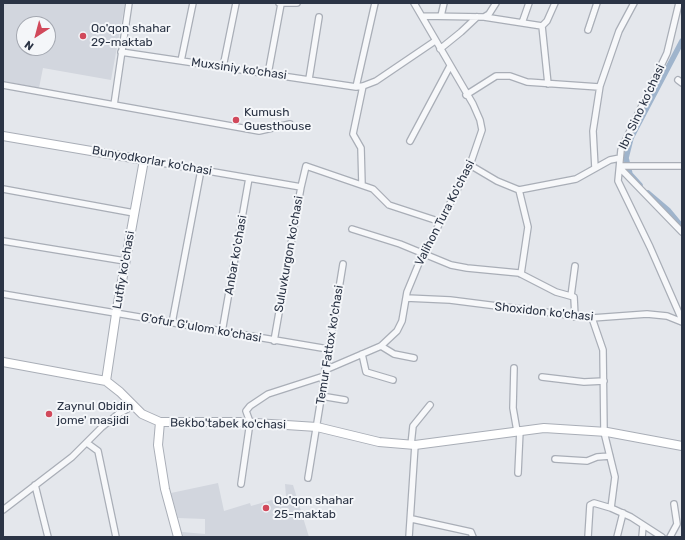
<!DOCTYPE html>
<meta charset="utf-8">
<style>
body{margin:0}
#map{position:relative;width:685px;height:540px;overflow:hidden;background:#e4e7ec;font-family:Rubik,sans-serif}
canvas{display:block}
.frame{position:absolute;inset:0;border:4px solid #2b3445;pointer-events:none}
.north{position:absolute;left:16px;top:16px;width:40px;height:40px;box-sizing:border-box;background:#f4f6f9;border:1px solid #a4a8b1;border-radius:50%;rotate:216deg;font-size:11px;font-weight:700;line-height:16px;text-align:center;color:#2b3445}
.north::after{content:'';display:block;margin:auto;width:14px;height:18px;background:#d1495b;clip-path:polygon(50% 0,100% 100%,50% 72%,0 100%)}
</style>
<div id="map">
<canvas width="685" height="540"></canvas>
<div class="frame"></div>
<div class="north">N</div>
</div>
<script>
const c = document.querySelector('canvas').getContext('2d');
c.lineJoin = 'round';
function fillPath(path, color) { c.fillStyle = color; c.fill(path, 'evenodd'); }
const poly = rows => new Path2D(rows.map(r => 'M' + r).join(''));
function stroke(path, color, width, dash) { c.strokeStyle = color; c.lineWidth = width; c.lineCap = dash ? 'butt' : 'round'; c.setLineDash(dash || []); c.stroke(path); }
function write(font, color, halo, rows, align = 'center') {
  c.font = font + ' Rubik,sans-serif'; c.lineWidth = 4; c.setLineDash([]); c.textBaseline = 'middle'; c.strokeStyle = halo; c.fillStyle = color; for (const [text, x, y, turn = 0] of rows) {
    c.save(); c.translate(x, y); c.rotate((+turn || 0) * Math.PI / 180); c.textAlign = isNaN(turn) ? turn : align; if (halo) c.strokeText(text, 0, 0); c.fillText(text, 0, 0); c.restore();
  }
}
const built = poly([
 [3,3,125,3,111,80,43,68,39,88,3,81],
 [24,24,48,24,48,48,24,48],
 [218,483,224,511,250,503,251,506,286,496,285,484,293,485,309,537,183,537,182,532,205,534,205,519,178,518,171,493]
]);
const canal = poly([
 [640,185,630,174,626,158,631,138,682,41],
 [648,193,668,210,682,227]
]);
const street = poly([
 [279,3,297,3],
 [679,3,667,53,621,150,618,181,650,247,682,320],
 [422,16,484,17,489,14,496,3],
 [441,16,444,3],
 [484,17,542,26,547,21,555,3],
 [522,23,529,3],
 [542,26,548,84],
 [588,30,597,3],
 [440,49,461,32,477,17],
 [121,52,356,87,363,86,376,81,435,41],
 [181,61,193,3],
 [223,67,236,3],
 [268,74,281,4],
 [309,79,319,17],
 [678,80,682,83],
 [3,85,259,131,290,124],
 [356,87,375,3],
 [466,95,496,76,510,76,527,82,599,87],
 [114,105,129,3],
 [410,141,450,66],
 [144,160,301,187],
 [470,165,497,181,519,190,576,179,610,160,620,158],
 [620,166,682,166],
 [595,168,593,131,600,86,619,31,634,3],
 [620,168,682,232],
 [362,185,361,148,353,134,363,86],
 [3,189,134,213],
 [519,190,528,227,521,274],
 [352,229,400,244,451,265,467,268,519,273,556,292,574,297,575,317],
 [3,241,125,261],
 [3,294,328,349],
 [571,296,575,266],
 [406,298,450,300,592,318,647,314,667,316,682,322],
 [592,318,603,350,604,432,615,477,611,508],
 [172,323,201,170],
 [222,332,249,178],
 [274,341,301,187,306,166,373,189,389,205,441,222],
 [381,346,394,354,414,358],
 [362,354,366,372,393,380],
 [514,368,513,408,517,431],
 [325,370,381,346,397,331,402,321,407,292,419,263,470,165,482,130,480,120,473,104,414,3],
 [542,377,584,382,604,381],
 [321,396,345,400],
 [87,443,98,451,116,537],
 [411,445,413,426,430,405],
 [555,459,587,461,597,457,610,456],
 [518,473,520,430],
 [308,478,343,264],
 [241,484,250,422,246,411,250,406,268,394,324,376],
 [35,485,48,537],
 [3,510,72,457,101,428,118,414,133,406],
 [412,519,471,532,473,537],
 [409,537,415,445],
 [588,537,590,505,594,503,611,508,631,517,662,537],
 [617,537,623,513],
 [642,537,643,526],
 [670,537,677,524,674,504]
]);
const secondary = poly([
 [3,136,144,160,116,314,106,381],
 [3,362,106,381,120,392,142,414,160,422,240,422,317,427,379,442,415,445,544,428,607,432,682,446],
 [160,422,158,445,165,489,178,537]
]);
const markers = [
 [83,36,4,"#d1495b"],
 [236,120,4,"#d1495b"],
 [49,414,4,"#d1495b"],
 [266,508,4,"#d1495b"]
];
const poiNames = [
 ["Qo'qon shahar",91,29],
 ["29-maktab",91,43],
 ["Kumush",244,113],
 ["Guesthouse",244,127],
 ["Zaynul Obidin",57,407],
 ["jome' masjidi",57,421],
 ["Qo'qon shahar",274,501],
 ["25-maktab",274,515]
];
const streetNames = [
 ["Muxsiniy ko'chasi",239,69,8],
 ["Ibn Sino ko‘chasi",642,107,-65],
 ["Bunyodkorlar ko'chasi",152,161,10],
 ["Valihon Tura Ko'chasi",445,213,-63],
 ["Suluvkurgon ko'chasi",289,254,-80],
 ["Anbar ko'chasi",236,255,-80],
 ["Lutfiy ko'chasi",124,270,-80],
 ["Shoxidon ko'chasi",544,312,6],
 ["G'ofur G'ulom ko'chasi",201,328,10],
 ["Temur Fattox ko'chasi",330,345,-81],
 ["Bekbo'tabek ko'chasi",228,424,1]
];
fillPath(built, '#d2d6de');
stroke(canal, '#9fb4cc', 5.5);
stroke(street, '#a9aeb7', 8);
stroke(secondary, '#a9aeb7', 10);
stroke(street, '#f7f8fa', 5.5);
stroke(secondary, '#fff', 8);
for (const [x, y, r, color] of markers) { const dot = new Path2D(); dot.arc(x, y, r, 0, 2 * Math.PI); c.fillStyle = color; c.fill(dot); stroke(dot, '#f4f6f9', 1.5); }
write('12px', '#2b3445', '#f4f6f9', poiNames, 'left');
write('12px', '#2b3445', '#f4f6f9', streetNames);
</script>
